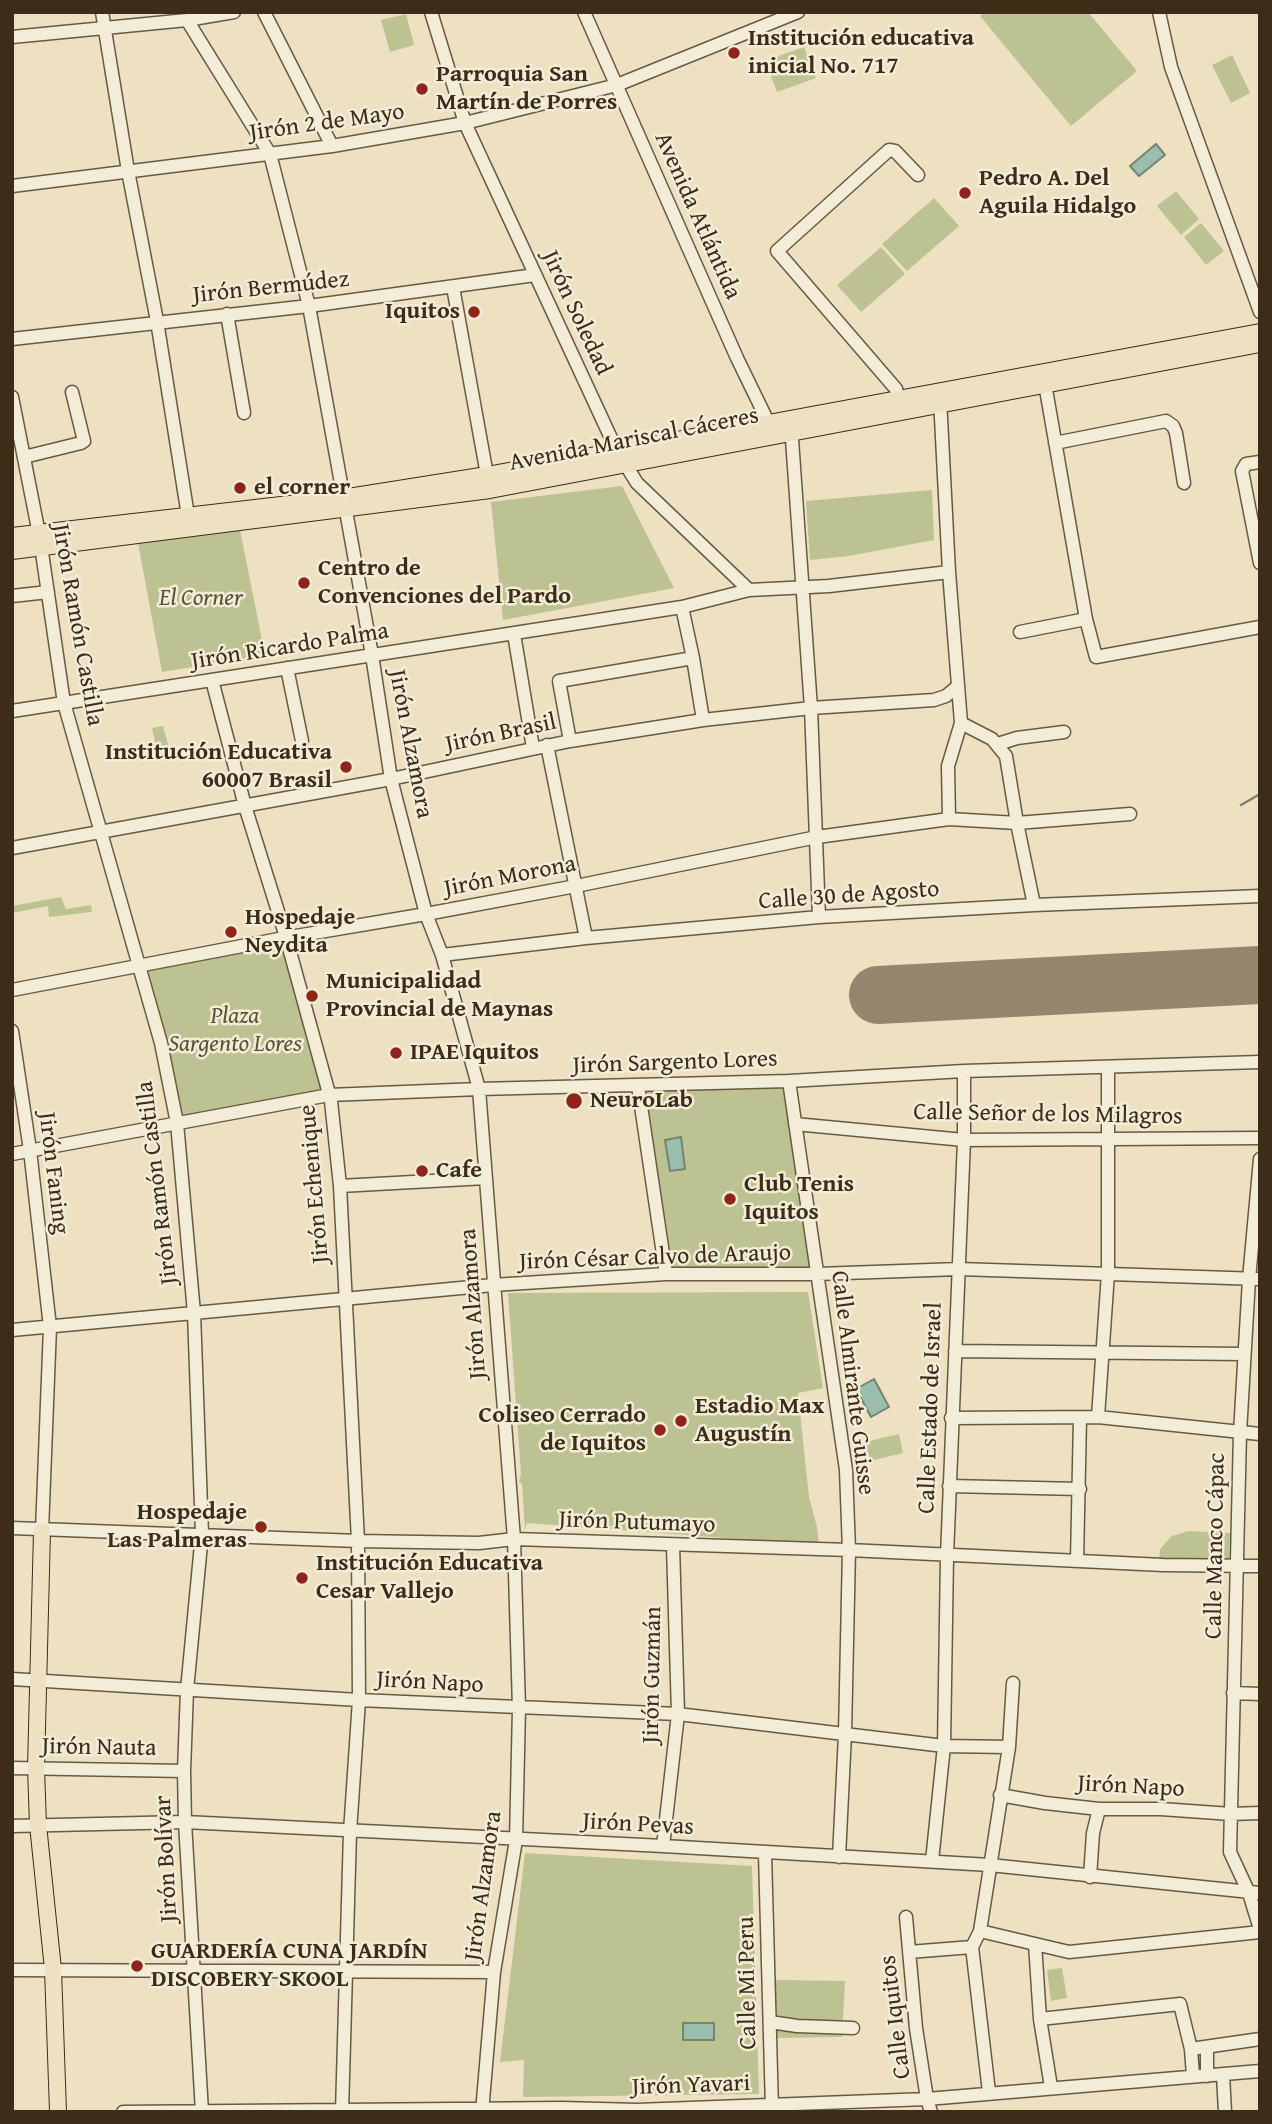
<!DOCTYPE html>
<meta charset="utf-8">
<style>
body{margin:0}
#map{position:relative;width:1272px;height:2124px;overflow:hidden;background:#ede1c2;font-family:"Gentium Book Plus",serif}
canvas{display:block}
.frame{position:absolute;inset:0;border:14px solid #3c2c18;pointer-events:none}
</style>
<div id="map">
<canvas width="1272" height="2124"></canvas>
<div class="frame"></div>
</div>
<script>
const c = document.querySelector('canvas').getContext('2d');
c.lineJoin = 'round';
function fillPath(path, color) { c.fillStyle = color; c.fill(path, 'evenodd'); }
const poly = rows => new Path2D(rows.map(r => 'M' + r).join(''));
function stroke(path, color, width, dash) { c.strokeStyle = color; c.lineWidth = width; c.lineCap = dash ? 'butt' : 'round'; c.setLineDash(dash || []); c.stroke(path); }
function write(font, color, halo, rows, align = 'center') {
  c.font = font + ' "Gentium Book Plus",serif'; c.lineWidth = 5; c.setLineDash([]); c.textBaseline = 'middle'; c.strokeStyle = halo; c.fillStyle = color; for (const [text, x, y, turn = 0] of rows) {
    c.save(); c.translate(x, y); c.rotate((+turn || 0) * Math.PI / 180); c.textAlign = isNaN(turn) ? turn : align; if (halo) c.strokeText(text, 0, 0); c.fillText(text, 0, 0); c.restore();
  }
}
const green = poly([
 [985,12,1088,12,1137,71,1071,126,980,16],
 [406,14,414,45,390,52,381,20],
 [804,47,816,78,777,92,765,61],
 [1232,55,1250,93,1231,103,1212,65],
 [1176,191,1199,219,1181,235,1157,206],
 [934,198,959,226,907,271,882,244],
 [1201,223,1224,251,1206,265,1184,237],
 [881,247,905,274,861,312,837,285],
 [622,486,674,588,503,620,491,502],
 [932,490,934,540,849,556,810,560,806,501],
 [240,530,265,655,162,672,138,543],
 [163,726,172,759,159,759,152,728],
 [61,897,66,909,91,905,92,912,49,917,48,906,12,913,12,906],
 [286,937,329,1095,184,1122,138,966],
 [789,1081,817,1274,666,1274,638,1086],
 [808,1292,823,1388,798,1393,809,1497,817,1527,819,1545,527,1523,525,1530,522,1484,519,1481,521,1474,508,1293],
 [899,1434,903,1453,870,1461,865,1442],
 [1189,1531,1230,1533,1229,1558,1218,1563,1159,1560,1160,1549,1172,1536],
 [525,1853,752,1866,759,2094,523,2097,524,2060,500,2062],
 [1062,1968,1067,1998,1051,2001,1047,1970],
 [773,1980,845,1981,842,2037,775,2038]
]);
const water = poly([
 [1156,144,1165,155,1139,176,1130,166,1156,144],
 [681,1137,685,1169,670,1171,665,1140,681,1137],
 [874,1379,889,1407,871,1417,856,1389,874,1379],
 [683,2023,714,2023,714,2040,683,2040,683,2023]
]);
const stream = poly([
 [1241,805,1260,794]
]);
const runway = poly([
 [878,995,1260,975]
]);
const minor = poly([
 [102,12,128,171,157,321,189,522],
 [264,12,332,146],
 [431,12,465,123,617,451,637,483,749,590],
 [584,12,737,358,772,430],
 [1159,12,1171,67,1260,312],
 [187,20,270,154,309,306,372,655,391,779,426,914,442,955,479,1089,514,1539,519,1708,516,1840,494,1972,482,2112],
 [12,37,187,20,234,12],
 [12,186,332,146,465,123,617,85,798,12],
 [453,287,487,475],
 [227,314,244,413],
 [12,339,309,306,535,275],
 [1044,378,1086,619,1096,657,1260,627],
 [12,397,40,539,64,703,161,1043,177,1123,194,1313,202,1534,187,1690,184,1771,185,1822,202,2112],
 [899,399,896,389,777,251,889,150,895,151,918,175],
 [940,399,949,572,961,723,992,739,1006,756,1017,823,1034,905],
 [791,425,811,708,819,917],
 [1055,443,1166,421,1173,426,1176,433,1184,483],
 [24,457,81,443,84,441,72,392],
 [1260,462,1246,464,1242,471,1260,563],
 [12,596,48,592],
 [682,607,693,658,703,720],
 [1020,632,1086,619],
 [514,634,533,748],
 [287,668,302,741],
 [212,680,245,806,286,937,331,1101,340,1186,358,1541,359,1700,350,1832,342,2112],
 [12,711,682,607,749,590,829,586,949,572],
 [570,741,559,681,693,658],
 [998,744,1017,738,1064,732],
 [547,745,586,938],
 [949,819,948,766,961,723],
 [12,848,391,779,570,741,703,720,811,708,934,700,946,696,958,686],
 [442,955,586,938,819,917,1034,905,1260,896],
 [12,990,284,938,426,914,576,886,817,837,949,819,1017,823,1130,814],
 [12,1031,30,1150,50,1327,42,1531],
 [789,1081,846,1470,849,1550,845,1734,839,1857],
 [638,1086,666,1274],
 [795,1124,964,1140,1260,1138],
 [12,1154,329,1095,479,1089,789,1081,964,1071,1260,1062],
 [1260,1159,1249,1279,1240,1433,1230,1852,1249,1893,1260,1929],
 [340,1186,486,1178],
 [12,1330,493,1285,666,1274,817,1274,959,1269,1260,1279],
 [955,1351,1244,1354],
 [1098,1417,1108,1273,1108,1068],
 [951,1418,1098,1417,1260,1434],
 [949,1486,1080,1489],
 [12,1528,358,1541,479,1543,514,1539,849,1550,1163,1565,1260,1566],
 [1077,1561,1080,1418],
 [12,1679,359,1700,678,1714,944,1746,1009,1747],
 [1233,1693,1260,1694],
 [12,1768,184,1771],
 [1000,1795,1045,1803,1099,1809,1161,1809,1231,1814,1260,1813],
 [12,1826,185,1822,663,1846,990,1865,1260,1893],
 [663,1846,678,1714,673,1546],
 [765,1854,772,2109],
 [932,1861,944,1746,947,1556,964,1140,964,1071],
 [1090,1877,1093,1833,1099,1809],
 [906,1917,916,2028,927,2099,931,2112],
 [980,1931,1069,1952,1260,1932],
 [1035,1944,1040,2019,1051,2087],
 [909,1952,972,1947],
 [12,1970,494,1972],
 [1040,2019,1180,2004,1191,2049,1193,2076],
 [770,2022,797,2026,853,2028],
 [1191,2049,1260,2039],
 [1223,2075,1225,2112],
 [1207,2076,1207,2047],
 [989,2092,972,1947,980,1931,1009,1747,1013,1683],
 [123,2112,562,2108,637,2110,927,2099,1260,2071]
]);
const major = poly([
 [12,536,342,498,487,475,1260,332],
 [12,551,490,490,1260,344],
 [42,1531,36,1768,38,1825,53,1969,58,2112]
]);
const markers = [
 [734,53,7,"#8f2418"],
 [422,89,7,"#8f2418"],
 [965,193,7,"#8f2418"],
 [474,312,7,"#8f2418"],
 [240,488,7,"#8f2418"],
 [304,583,7,"#8f2418"],
 [346,767,7,"#8f2418"],
 [231,932,7,"#8f2418"],
 [312,996,7,"#8f2418"],
 [396,1053,7,"#8f2418"],
 [574,1101,9,"#8f2418"],
 [422,1171,7,"#8f2418"],
 [730,1199,7,"#8f2418"],
 [681,1421,7,"#8f2418"],
 [660,1430,7,"#8f2418"],
 [261,1527,7,"#8f2418"],
 [302,1578,7,"#8f2418"],
 [137,1966,7,"#8f2418"]
];
const poiNames = [
 ["Institución educativa",748,39],
 ["inicial No. 717",748,67],
 ["Parroquia San",436,75],
 ["Martín de Porres",436,103],
 ["Pedro A. Del",979,179],
 ["Aguila Hidalgo",979,207],
 ["Iquitos",460,312,"right"],
 ["el corner",254,488],
 ["Centro de",318,569],
 ["Convenciones del Pardo",318,597],
 ["Institución Educativa",332,753,"right"],
 ["60007 Brasil",332,781,"right"],
 ["Hospedaje",245,918],
 ["Neydita",245,946],
 ["Municipalidad",326,982],
 ["Provincial de Maynas",326,1010],
 ["IPAE Iquitos",410,1053],
 ["NeuroLab",590,1101],
 ["Cafe",436,1171],
 ["Club Tenis",744,1185],
 ["Iquitos",744,1213],
 ["Estadio Max",695,1407],
 ["Augustín",695,1435],
 ["Coliseo Cerrado",646,1416,"right"],
 ["de Iquitos",646,1444,"right"],
 ["Hospedaje",247,1513,"right"],
 ["Las Palmeras",247,1541,"right"],
 ["Institución Educativa",316,1564],
 ["Cesar Vallejo",316,1592],
 ["GUARDERÍA CUNA JARDÍN",151,1952],
 ["DISCOBERY SKOOL",151,1980]
];
const streetNames = [
 ["Jirón 2 de Mayo",327,123,-8],
 ["Avenida Atlántida",697,216,66],
 ["Jirón Bermúdez",271,288,-6],
 ["Jirón Soledad",576,313,65],
 ["Avenida Mariscal Cáceres",634,440,-11],
 ["Jirón Ramón Castilla",77,625,80],
 ["Jirón Ricardo Palma",290,647,-9],
 ["Jirón Brasil",501,734,-12],
 ["Jirón Alzamora",410,744,79],
 ["Jirón Morona",510,877,-11],
 ["Calle 30 de Agosto",849,896,-4],
 ["Jirón Sargento Lores",675,1063,-2],
 ["Calle Señor de los Milagros",1048,1115,1],
 ["Jirón Faning",53,1173,83],
 ["Jirón Ramón Castilla",158,1183,-97],
 ["Jirón Echenique",315,1184,-95],
 ["Jirón César Calvo de Araujo",655,1258,-2],
 ["Jirón Alzamora",474,1304,-94],
 ["Calle Almirante Guisse",852,1383,83],
 ["Calle Estado de Israel",931,1408,-88],
 ["Jirón Putumayo",637,1523,2],
 ["Calle Manco Cápac",1216,1546,-89],
 ["Jirón Guzmán",653,1675,-89],
 ["Jirón Napo",430,1683,3],
 ["Jirón Nauta",99,1748,1],
 ["Jirón Napo",1131,1787,3],
 ["Jirón Pevas",638,1825,3],
 ["Jirón Bolívar",167,1859,-93],
 ["Jirón Alzamora",484,1886,-82],
 ["Calle Mi Peru",748,1983,-91],
 ["Calle Iquitos",896,2017,-97],
 ["Jirón Yavari",691,2086,-2]
];
const parkNames = [
 ["El Corner",201,599],
 ["Plaza",235,1017],
 ["Sargento Lores",235,1045]
];
fillPath(green, '#bcc291');
fillPath(water, '#9abead');
stroke(water, '#748471', 2);
stroke(stream, '#748471', 2.5);
stroke(runway, '#94866d', 58);
stroke(minor, '#685942', 15);
stroke(major, '#3c2c18', 18);
stroke(minor, '#f3ecd7', 12);
stroke(major, '#ede1c2', 16);
for (const [x, y, r, color] of markers) { const dot = new Path2D(); dot.arc(x, y, r, 0, 2 * Math.PI); c.fillStyle = color; c.fill(dot); stroke(dot, '#f3ecd7', 2.5); }
write('bold 24px', '#3c2c18', '#f3ecd7', poiNames, 'left');
write('24px', '#3c2c18', '#f3ecd7', streetNames);
write('italic 24px', '#5c5236', '#f3ecd7', parkNames);
</script>
